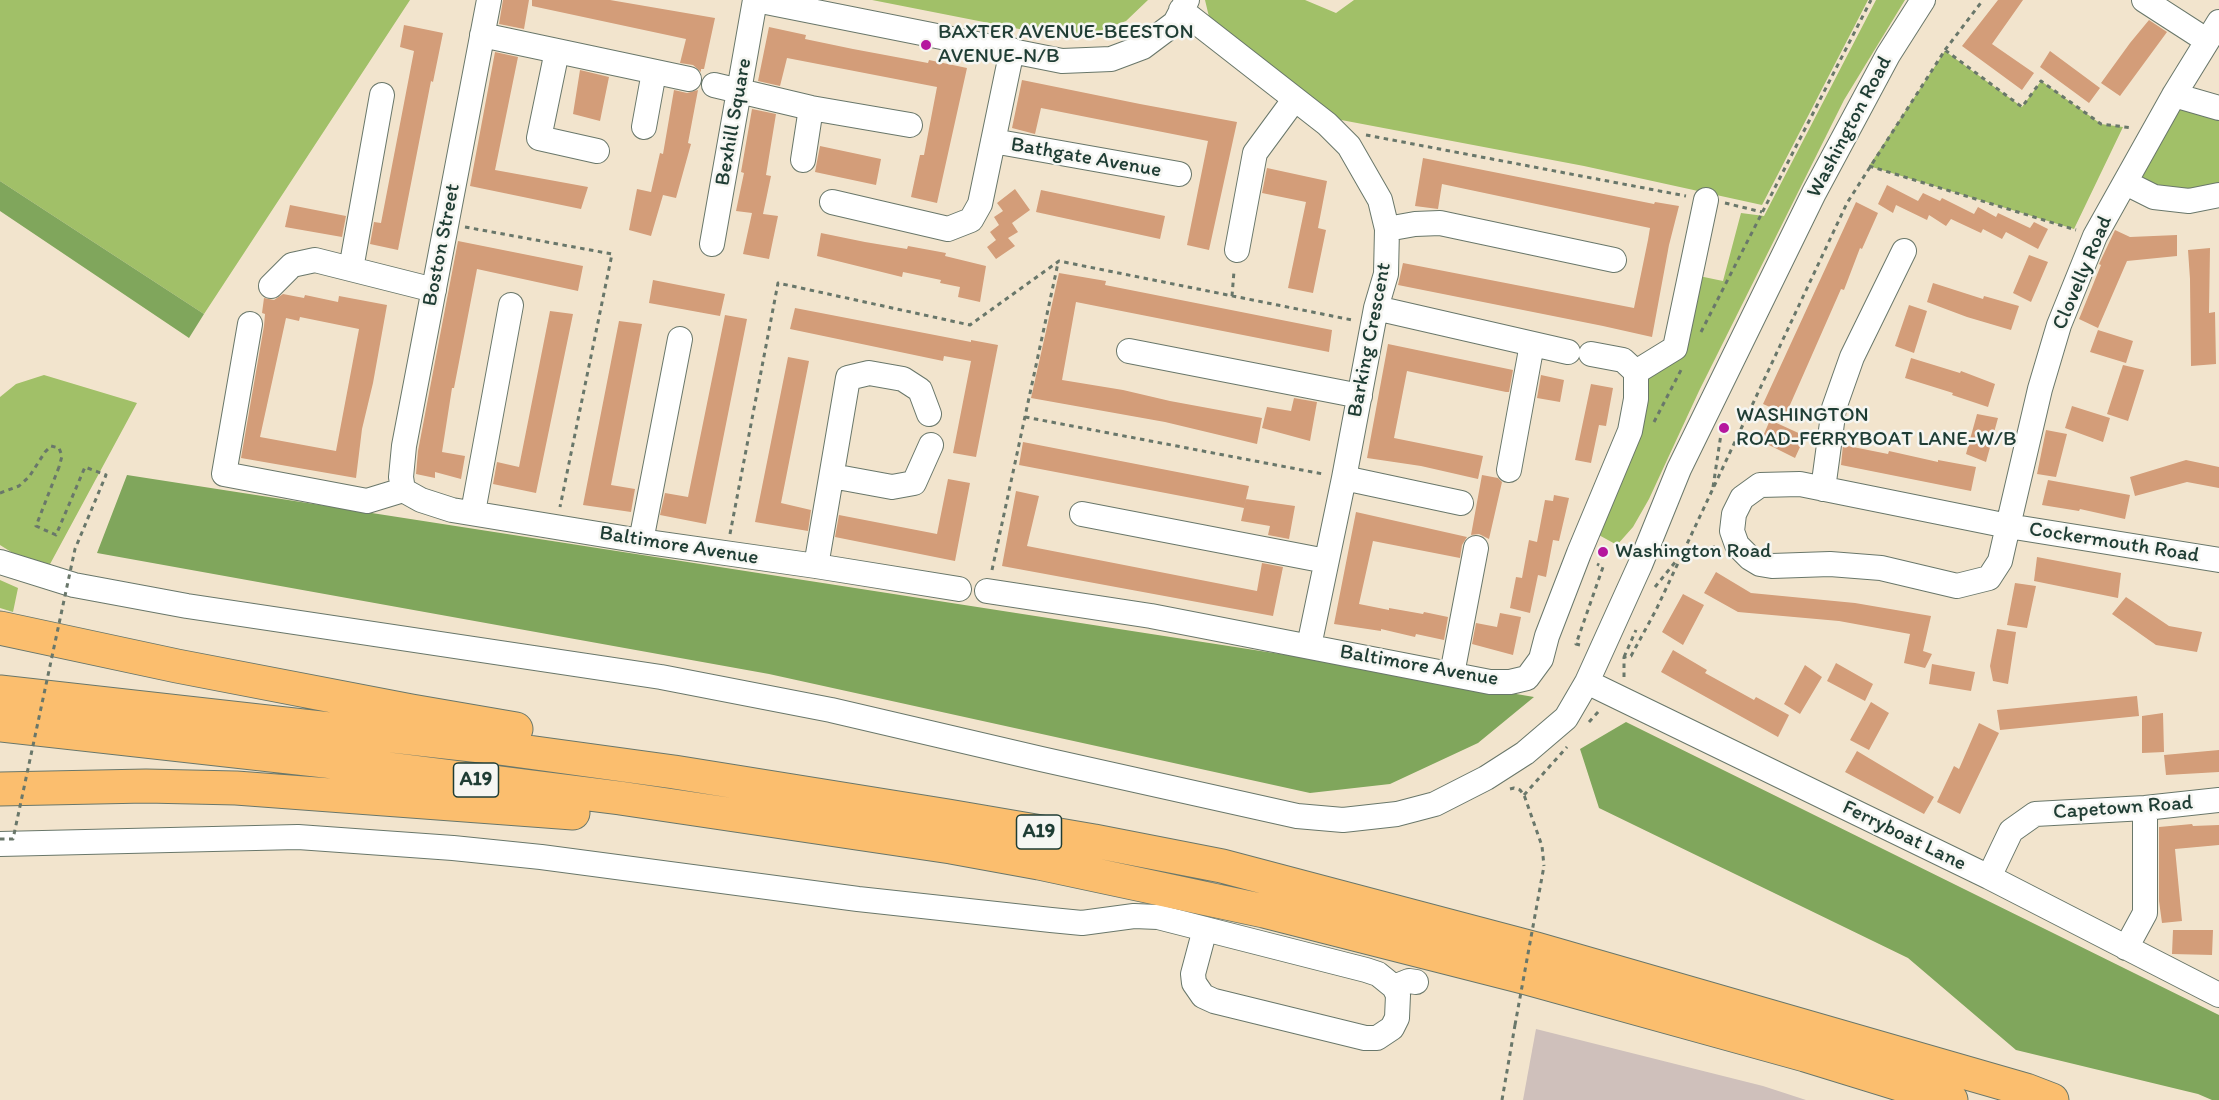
<!DOCTYPE html>
<style>
body{margin:0}
canvas{display:block;background:#f2e4cd}
</style>
<canvas width="2219" height="1100"></canvas>
<script>
const c = document.querySelector('canvas').getContext('2d');
c.lineJoin = 'round';
function fillPath(path, color) { c.fillStyle = color; c.fill(path, 'evenodd'); }
const poly = rows => new Path2D(rows.map(r => 'M' + r).join(''));
function stroke(path, color, width, dash) { c.strokeStyle = color; c.lineWidth = width; c.lineCap = dash ? 'butt' : 'round'; c.setLineDash(dash || []); c.stroke(path); }
function write(font, color, halo, rows, align = 'center') {
  c.font = font + ' Itim,sans-serif'; c.lineWidth = 5; c.setLineDash([]); c.textBaseline = 'middle'; c.strokeStyle = halo; c.fillStyle = color; for (const [text, x, y, turn = 0] of rows) {
    c.save(); c.translate(x, y); c.rotate((+turn || 0) * Math.PI / 180); c.textAlign = isNaN(turn) ? turn : align; if (halo) c.strokeText(text, 0, 0); c.fillText(text, 0, 0); c.restore();
  }
}
const industrial = poly([
 [1536,1029,1763,1086,1806,1100,1523,1100]
]);
const green = poly([
 [0,0,410,0,204,314,0,181],
 [872,0,1148,0,1126,21,1089,35,1065,38],
 [1205,0,1305,0,1336,13,1354,0,1868,0,1762,205,1584,166,1336,119,1210,21],
 [1876,0,1905,0,1844,100,1699,391,1649,499,1633,527,1617,545,1597,534,1647,380,1699,276,1723,281,1741,213,1764,216],
 [1945,51,2022,107,2041,81,2101,124,2123,127,2074,229,1869,166],
 [2174,95,2219,108,2219,195,2126,183],
 [44,375,137,403,49,566,16,555,0,545,0,397,16,384],
 [0,580,18,588,13,612,0,608]
]);
const forest = poly([
 [0,181,204,314,189,338,0,211],
 [127,475,1293,656,1534,697,1478,743,1390,784,1310,793,769,674,97,553],
 [1626,722,2219,1015,2219,1100,2212,1100,2198,1094,2016,1050,1908,958,1599,808,1580,749]
]);
const building = poly([
 [503,0,529,0,524,29,499,24],
 [532,0,610,0,715,18,704,69,701,69,701,72,693,65,680,63,686,39,532,6],
 [1998,0,2023,0,1992,44,2034,73,2022,90,1962,46],
 [2149,20,2167,32,2120,96,2101,83,2130,43],
 [404,25,443,33,433,82,431,81,398,250,370,244,374,222,381,223,414,51,400,47],
 [769,27,806,35,805,39,853,49,928,63,929,60,967,68,937,203,911,197,920,155,924,155,937,87,787,58,780,86,758,81],
 [2050,51,2100,88,2089,103,2040,67],
 [495,52,518,57,495,170,588,187,581,209,470,186],
 [580,70,609,77,600,121,573,114],
 [1022,80,1140,104,1237,122,1209,250,1187,245,1208,141,1041,108,1035,134,1012,128],
 [674,90,687,93,698,90,688,143,691,144,676,198,663,195,651,236,629,230,637,189,651,192,660,153,663,154],
 [752,109,776,114,766,175,771,176,763,214,778,216,769,259,743,254,752,213,736,211,744,173,741,172],
 [820,146,881,159,876,185,815,172],
 [1423,158,1654,204,1655,202,1679,206,1669,245,1652,337,1603,326,1398,285,1403,263,1634,308,1648,240,1650,228,1442,184,1438,209,1415,206],
 [1267,168,1327,181,1318,228,1326,230,1313,293,1288,288,1306,202,1262,193],
 [1887,185,1918,201,1923,193,1940,201,1942,198,1974,214,1978,207,1996,217,1998,213,2030,228,2034,222,2048,229,2038,249,2006,232,2002,239,1983,229,1981,233,1951,219,1946,226,1929,215,1927,220,1896,205,1893,213,1878,204],
 [1015,189,1030,210,1012,223,1018,232,1008,238,1015,246,996,259,987,247,996,240,990,232,999,225,994,217,1003,211,997,203],
 [1041,190,1165,216,1160,239,1036,212],
 [1856,202,1878,213,1862,249,1860,248,1844,290,1841,289,1786,414,1763,404],
 [290,205,346,216,342,237,285,227],
 [2115,230,2130,237,2177,235,2177,256,2127,261,2098,328,2079,319,2101,265,2099,264],
 [821,233,865,242,907,249,908,246,946,253,945,256,986,266,980,302,958,297,960,287,940,283,941,280,903,272,902,277,817,256],
 [458,241,583,266,578,291,477,269,454,388,452,388,442,452,465,456,461,479,435,472,435,478,416,474,418,451],
 [2210,248,2209,313,2215,312,2216,364,2191,366,2190,279,2188,250],
 [2029,255,2048,262,2031,302,2013,293],
 [1059,273,1106,281,1105,285,1332,330,1329,352,1076,302,1062,380,1123,390,1170,401,1262,418,1257,444,1165,422,1031,398],
 [653,280,725,294,720,316,649,303],
 [1933,283,1983,299,1984,296,2019,306,2011,330,1967,317,1927,302],
 [283,294,304,298,305,295,338,302,339,296,387,305,373,383,362,429,356,478,241,458,264,326,265,314,262,313,264,298,274,300],
 [300,317,359,329,336,451,260,437,286,318,299,321],
 [1909,305,1927,311,1914,353,1895,346],
 [795,308,971,342,971,340,998,345,976,457,953,453,971,361,944,356,943,361,790,329],
 [550,311,573,314,536,493,493,484,497,462,519,467],
 [725,315,747,319,706,524,660,515,665,493,688,497],
 [619,321,642,324,611,485,635,489,631,512,583,505],
 [2098,330,2133,341,2126,363,2090,352],
 [1388,344,1513,370,1509,392,1506,392,1407,371,1394,438,1483,456,1478,479,1421,466,1367,458],
 [788,357,809,361,781,503,811,510,808,531,755,522],
 [1911,358,1960,373,1961,371,1995,384,1988,407,1952,395,1953,393,1905,378],
 [2123,365,2144,370,2128,421,2107,414],
 [1541,375,1564,380,1560,402,1537,398],
 [1591,384,1613,388,1606,426,1599,425,1591,463,1575,460],
 [1294,398,1317,402,1310,441,1262,428,1267,407,1291,411],
 [2072,406,2110,418,2103,442,2065,428],
 [1977,414,1998,418,1986,462,1966,454],
 [1770,420,1805,436,1795,458,1761,441],
 [2046,430,2067,434,2056,477,2037,474],
 [1023,442,1249,486,1244,508,1019,465],
 [1843,445,1888,454,1889,451,1938,462,1938,460,1976,467,1971,491,1841,465],
 [2186,460,2219,467,2219,488,2187,482,2135,496,2130,477],
 [1482,475,1498,478,1502,482,1489,539,1479,534,1471,535],
 [948,479,970,483,955,561,835,537,839,515,937,534],
 [2048,480,2130,495,2125,519,2080,509,2079,511,2042,505],
 [1016,491,1039,496,1027,546,1257,591,1262,563,1283,567,1273,616,1002,566],
 [1554,495,1569,498,1559,541,1553,540,1546,577,1538,575,1530,613,1510,608,1516,577,1522,578,1529,540,1537,542,1545,500,1553,501],
 [1246,499,1295,506,1289,539,1268,535,1270,526,1241,521],
 [1356,512,1467,537,1462,545,1460,558,1373,541,1359,604,1389,610,1389,608,1423,614,1424,612,1448,617,1444,640,1416,634,1415,637,1381,629,1381,631,1334,624],
 [2037,557,2121,573,2118,598,2034,581],
 [1716,572,1751,593,1855,603,1931,616,1923,651,1932,654,1925,668,1904,663,1910,634,1839,621,1738,612,1704,593],
 [2015,583,2036,586,2027,628,2007,625],
 [1683,594,1704,605,1683,645,1662,632],
 [2126,597,2169,626,2202,632,2197,652,2156,645,2112,614],
 [1500,613,1521,617,1513,655,1472,644,1476,623,1497,627],
 [1997,629,2016,632,2008,684,1993,681,1990,666],
 [1673,650,1707,670,1705,673,1754,700,1756,697,1789,715,1778,737,1661,672],
 [1836,663,1873,684,1865,701,1827,681],
 [1932,664,1975,672,1971,691,1929,684],
 [1805,665,1822,677,1800,714,1784,704],
 [2137,696,2139,716,2000,730,1997,710],
 [1871,702,1889,713,1869,750,1850,740],
 [2163,713,2164,752,2142,753,2142,716],
 [1979,723,1999,733,1960,814,1937,802,1954,766,1959,769],
 [2219,750,2219,772,2166,775,2164,755],
 [1857,751,1934,797,1924,814,1845,772],
 [2192,824,2193,826,2219,825,2219,845,2175,849,2182,921,2162,923,2159,901,2159,827],
 [2173,930,2213,930,2212,955,2172,954]
]);
const path = poly([
 [1945,50,1983,0],
 [1366,135,1686,196],
 [1869,166,2076,230],
 [1725,203,1762,212],
 [465,227,612,254,560,507],
 [1232,296,1234,271],
 [1701,332,1871,0],
 [1025,417,1323,474],
 [1654,422,1681,370],
 [1713,487,1721,434],
 [0,493,19,486,29,477,45,452,51,446,59,448,62,456,59,467],
 [730,534,778,283,970,325,1059,261,1352,320],
 [1686,550,1715,547],
 [992,570,1058,263],
 [1655,587,1681,555],
 [1580,645,1576,644,1603,567,1597,564],
 [1624,657,1636,630],
 [1624,677,1624,657,1631,656,1656,610,1847,203,1945,50,2022,107,2041,81,2101,124,2133,128],
 [1589,722,1599,711],
 [1510,789,1514,788,1520,790,1524,795,1542,846,1544,866],
 [1524,795,1567,747],
 [1502,1100,1515,1025]
]);
const minor = poly([
 [756,0,1062,61,1111,59,1143,47,1175,23,1187,0],
 [2144,0,2206,40],
 [1181,10,1327,124,1349,146,1380,200,1387,229,1386,274,1376,308,1344,478,1309,646],
 [2219,22,2174,95,2095,236,2059,325,2040,389,2008,526,2000,561,1989,578,1957,586,1881,568,1830,564,1772,566,1760,564,1750,558,1737,545,1732,531,1734,514,1742,498,1760,485,1800,484,2008,526,2219,560],
 [482,35,689,79],
 [557,51,539,138,597,151],
 [714,85,811,108,910,125],
 [2174,95,2219,108],
 [644,127,654,72],
 [993,141,1179,174],
 [803,160,811,108],
 [2126,183,2154,197,2189,201,2219,195],
 [832,202,948,229,971,220,980,204,1012,50],
 [1387,229,1415,224,1440,223,1614,260],
 [712,244,755,0],
 [1237,250,1255,153,1294,100],
 [351,269,382,95],
 [271,286,292,265,315,260,434,290],
 [1376,308,1568,352],
 [250,324,224,474,367,501,403,490],
 [1129,351,1360,396],
 [1591,354,1623,360,1636,372],
 [1636,372,1675,348,1706,200],
 [1509,470,1532,344],
 [832,476,892,487,914,483,931,445],
 [1344,478,1461,503],
 [1823,489,1834,408,1852,357,1904,251],
 [403,490,421,500,452,510,641,541,816,566,959,589],
 [403,490,401,477,404,446,489,0],
 [473,512,511,305],
 [1082,514,1326,561],
 [641,541,680,339],
 [0,562,74,585,187,606,661,677,831,710,1041,759,1297,816,1343,820,1397,814,1435,804,1486,778,1525,753,1566,718,1587,682,1640,565,1679,469,1814,193,1888,55,1923,0],
 [816,566,848,378,869,373,903,379,920,390,929,414],
 [987,591,1151,616,1490,682,1510,682,1527,678,1541,659,1547,636,1579,553,1630,431,1636,399,1636,372],
 [1452,674,1476,548],
 [1587,682,1989,877,2219,995],
 [0,844,298,837,453,848,541,857,858,899,1051,920,1082,923,1134,916,1158,917,1366,970,1378,974,1394,987,1398,995,1397,1018,1392,1028,1377,1038,1365,1038,1214,1001,1203,996,1194,983,1193,974,1205,929],
 [1989,877,2011,831,2035,814,2145,808,2219,800],
 [2126,948,2145,913,2145,808],
 [1394,987,1409,981,1416,982]
]);
const highway = poly([
 [0,628,177,666,411,711,516,729],
 [0,692,499,748,674,772,948,816,1094,841,1222,866,1536,949,2026,1090,2052,1100],
 [0,725,325,761,620,798,951,847,1039,863,1264,911,1527,978,1805,1055,1951,1100],
 [0,789,146,786,236,788,573,813]
]);
const pathBridge = poly([
 [0,839,13,839,75,549,106,475,85,467,56,535,36,526,59,467],
 [1515,1025,1544,866]
]);
const markers = [
 [926,45,6,"#b5179e"],
 [1724,428,6,"#b5179e"],
 [1603,552,6,"#b5179e"]
];
const shields = [
 [476,780,45],
 [1039,832,45]
];
const shieldNames = [
 ["A19",476,780],
 ["A19",1039,832]
];
const poiNames = [
 ["BAXTER AVENUE-BEESTON",938,33],
 ["AVENUE-N/B",938,57],
 ["WASHINGTON",1736,416],
 ["ROAD-FERRYBOAT LANE-W/B",1736,440],
 ["Washington Road",1615,552]
];
const streetNames = [
 ["Bexhill Square",734,122,-80],
 ["Washington Road",1850,127,-62],
 ["Bathgate Avenue",1086,158,10],
 ["Boston Street",442,245,-79],
 ["Clovelly Road",2083,273,-67],
 ["Barking Crescent",1370,340,-79],
 ["Cockermouth Road",2114,543,9],
 ["Baltimore Avenue",679,546,9],
 ["Baltimore Avenue",1419,666,10],
 ["Capetown Road",2123,808,-4],
 ["Ferryboat Lane",1904,836,26]
];
fillPath(industrial, '#cfc0bb');
fillPath(green, '#a1c068');
fillPath(forest, '#80a65c');
fillPath(building, '#d39d79');
stroke(minor, '#69776a', 26);
stroke(highway, '#69776a', 35);
stroke(path, '#69776a', 3, [4.5, 4.5]);
stroke(minor, '#fff', 24);
stroke(highway, '#fbbe6e', 33);
stroke(pathBridge, '#69776a', 3, [4.5, 4.5]);
for (const [x, y, r, color] of markers) { const dot = new Path2D(); dot.arc(x, y, r, 0, 2 * Math.PI); c.fillStyle = color; c.fill(dot); stroke(dot, '#f6f6f2', 2); }
for (const [x, y, w] of shields) { const box = new Path2D(); box.roundRect(x - w / 2, y - 17, w, 34, 4.5); c.fillStyle = '#f6f6f2'; c.fill(box); stroke(box, '#1f3d34', 1.5); }
write('bold 20px', '#1f3d34', null, shieldNames);
write('21px', '#1f3d34', '#f6f6f2', poiNames, 'left');
write('21px', '#1f3d34', '#f6f6f2', streetNames);
</script>
